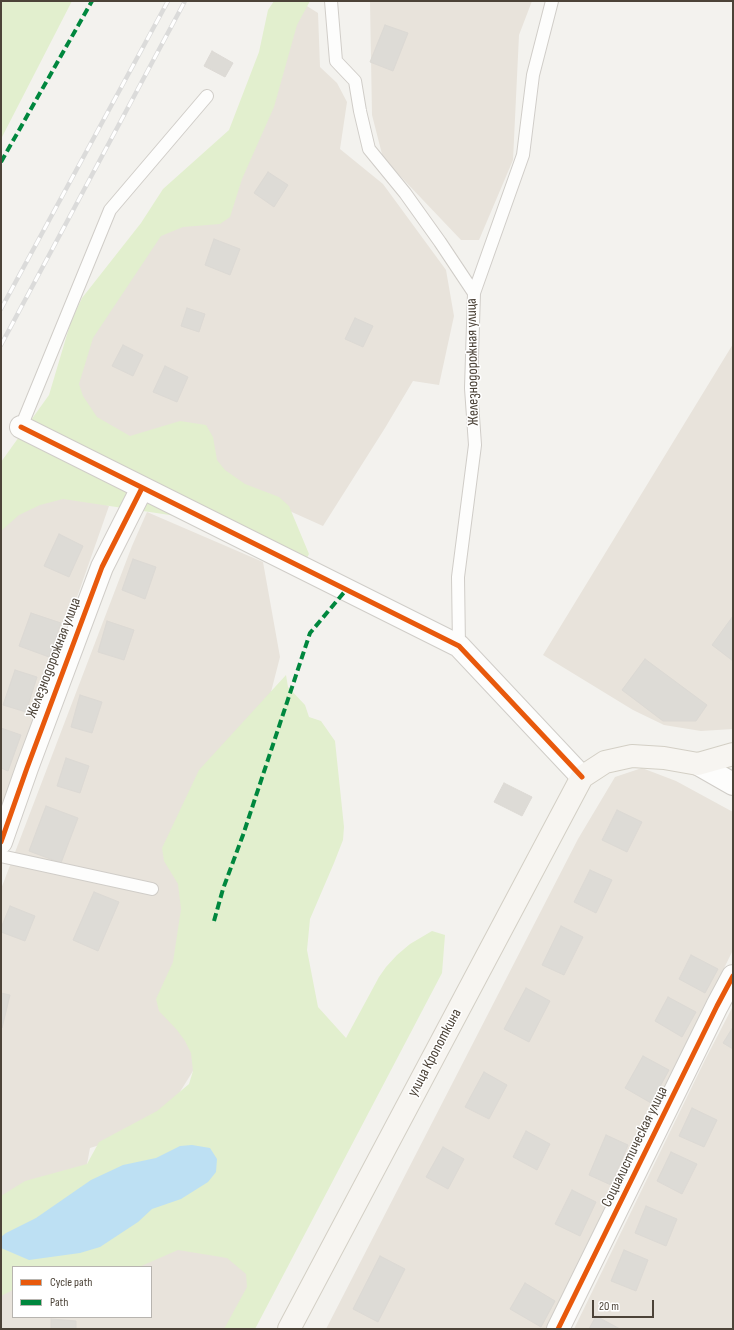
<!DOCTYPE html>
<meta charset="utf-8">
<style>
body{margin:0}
#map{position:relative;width:734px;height:1330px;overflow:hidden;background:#f3f2ee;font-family:"Sofia Sans Condensed",sans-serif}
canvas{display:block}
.frame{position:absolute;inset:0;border:2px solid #4c4338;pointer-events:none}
.legend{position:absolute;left:12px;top:1266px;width:140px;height:52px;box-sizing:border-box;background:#fff;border:1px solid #b7b4af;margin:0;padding:5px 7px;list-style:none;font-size:12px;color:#4c4338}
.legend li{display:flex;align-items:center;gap:8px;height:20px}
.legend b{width:20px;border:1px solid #b7b4af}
.scale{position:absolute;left:592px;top:1300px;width:62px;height:18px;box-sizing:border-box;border:2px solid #4c4338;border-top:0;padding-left:5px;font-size:12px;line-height:14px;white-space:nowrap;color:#4c4338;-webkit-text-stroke:3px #fff;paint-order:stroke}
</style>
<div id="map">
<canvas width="734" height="1330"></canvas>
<div class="frame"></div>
<ul class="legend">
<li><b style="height:5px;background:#e8590c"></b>Cycle path</li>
<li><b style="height:5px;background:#00873e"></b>Path</li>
</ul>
<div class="scale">20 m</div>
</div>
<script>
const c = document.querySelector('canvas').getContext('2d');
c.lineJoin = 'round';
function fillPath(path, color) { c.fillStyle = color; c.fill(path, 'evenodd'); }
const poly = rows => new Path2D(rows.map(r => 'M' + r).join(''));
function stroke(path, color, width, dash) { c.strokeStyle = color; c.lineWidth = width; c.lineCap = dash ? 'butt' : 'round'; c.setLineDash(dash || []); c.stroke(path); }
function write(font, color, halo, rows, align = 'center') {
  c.font = font + ' "Sofia Sans Condensed",sans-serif'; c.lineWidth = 3; c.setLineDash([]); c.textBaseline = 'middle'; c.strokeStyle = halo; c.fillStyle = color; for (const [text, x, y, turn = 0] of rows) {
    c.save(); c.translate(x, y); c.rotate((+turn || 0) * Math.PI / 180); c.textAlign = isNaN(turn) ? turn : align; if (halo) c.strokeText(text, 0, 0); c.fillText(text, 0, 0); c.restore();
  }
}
const residential = poly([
 [299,1,318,13,320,67,337,83,347,102,340,149,383,184,446,270,454,316,439,385,413,381,385,428,323,526,73,414,84,335,147,231,195,210],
 [370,1,532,1,519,35,513,160,479,240,461,240,383,158,372,115],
 [733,344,733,729,701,731,664,725,633,710,543,655],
 [12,468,109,506,1,814,1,491],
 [147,512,263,562,280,657,271,692,193,1071,158,1127,90,1148,87,1164,1,1224,1,889,132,546],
 [642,768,676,781,733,812,733,950,546,1329,326,1329,578,839,615,777],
 [733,1006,733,1329,574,1329,705,1060],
 [203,1232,280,1267,248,1329,1,1329,1,1285,13,1282,13,1317,151,1317,151,1267,84,1267]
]);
const green = poly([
 [1,1,72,1,1,139],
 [274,1,310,1,297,25,274,107,242,179,230,217,220,224,183,227,161,236,93,338,79,384,83,396,97,417,130,436,180,421,206,425,213,437,217,460,225,470,245,484,279,497,289,506,309,554,303,565,183,517,63,499,40,505,19,515,1,531,1,462,49,395,71,321,82,298,141,223,163,189,229,130,259,52,268,10],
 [286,675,288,687,305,705,309,717,321,721,335,741,344,827,343,840,334,863,310,919,307,950,318,1007,346,1038,379,977,386,967,397,955,410,944,432,931,445,935,442,973,255,1329,224,1329,247,1287,246,1274,227,1258,178,1250,139,1267,13,1267,13,1290,1,1296,1,1196,25,1181,87,1164,99,1142,157,1111,189,1084,193,1071,191,1053,185,1041,177,1030,159,1011,156,999,173,962,181,909,178,884,164,861,162,848,199,770]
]);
const water = poly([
 [192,1145,210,1148,217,1159,216,1172,208,1182,181,1199,152,1209,138,1222,100,1247,80,1253,29,1260,1,1248,1,1237,6,1233,36,1218,91,1180,123,1165,156,1158,180,1146]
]);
const building = poly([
 [385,25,408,33,393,71,370,62,385,25],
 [212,51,233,63,225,77,204,66,212,51],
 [268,172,288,185,274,207,254,193,268,172],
 [214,239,240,249,230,275,205,265,214,239],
 [187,308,205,314,199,332,181,326,187,308],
 [355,318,373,326,363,347,345,339,355,318],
 [123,345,143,355,133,376,112,366,123,345],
 [165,366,188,377,177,402,153,392,165,366],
 [59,534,83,546,69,577,44,566,59,534],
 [133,559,156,567,145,599,122,590,133,559],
 [31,613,61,623,49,657,19,646,31,613],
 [733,616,733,661,712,645,733,616],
 [107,621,134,630,124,660,98,652,107,621],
 [645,659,707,705,696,721,663,721,622,690,645,659],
 [15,670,37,677,26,712,3,705,15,670],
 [80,695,102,702,92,733,71,727,80,695],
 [1,728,21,735,8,771,1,768,1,728],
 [66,758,89,766,80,793,57,786,66,758],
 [504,783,532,797,522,816,494,802,504,783],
 [46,806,78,818,61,863,29,851,46,806],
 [617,810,642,822,627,852,602,840,617,810],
 [590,870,612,880,596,913,574,902,590,870],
 [94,892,119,902,98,951,73,940,94,892],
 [10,906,35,916,25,941,1,932,1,928,10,906],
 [561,926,583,937,564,975,542,965,561,926],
 [691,955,718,969,705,993,679,979,691,955],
 [526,988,550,1001,529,1042,504,1029,526,988],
 [1,993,10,995,2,1028,1,1028,1,993],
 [668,997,696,1012,682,1037,655,1021,668,997],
 [733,1027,733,1049,723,1043,733,1027],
 [643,1056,669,1070,651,1103,625,1088,643,1056],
 [484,1072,507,1085,489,1119,465,1107,484,1072],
 [692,1108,717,1120,704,1147,679,1136,692,1108],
 [526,1131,550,1144,537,1170,513,1157,526,1131],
 [606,1135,628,1145,611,1185,589,1175,606,1135],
 [443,1147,464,1159,448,1189,426,1177,443,1147],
 [671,1152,697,1164,682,1194,657,1181,671,1152],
 [572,1190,596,1202,580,1236,555,1224,572,1190],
 [646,1206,677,1219,666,1246,635,1233,646,1206],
 [624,1250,648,1260,636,1291,611,1281,624,1250],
 [380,1256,405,1269,378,1322,353,1309,380,1256],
 [525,1283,555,1301,541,1327,510,1309,525,1283],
 [596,1316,620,1329,589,1329,596,1316],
 [51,1319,76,1321,76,1329,51,1329,51,1319]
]);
const service = poly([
 [331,1,336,61,355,81,360,111,369,149,405,193,440,242,474,293,471,388,475,445,458,577,459,646],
 [474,293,523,155,533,75,552,1],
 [21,427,110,210,207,96],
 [1,856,152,889]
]);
const minor = poly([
 [21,427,459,646,582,777],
 [698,764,733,784],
 [1,842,27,768,102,567,142,488],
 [558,1329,717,1006,733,976]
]);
const secondary = poly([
 [289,1329,582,777,605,762,632,756,664,758,698,764,733,754]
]);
const rail = poly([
 [1,309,168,1],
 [1,345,185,1]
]);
const quiet = poly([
 [1,162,92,1],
 [214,921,223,889,243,835,310,633,346,590]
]);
const cycleway = poly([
 [21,427,459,646,582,777],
 [1,842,27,768,102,567,142,488],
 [558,1329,717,1006,733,976]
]);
const streetNames = [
 ["Железнодорожная улица",473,362,-91],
 ["Железнодорожная улица",54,658,-69],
 ["улица Кропоткина",435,1053,-62],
 ["Социалистическая улица",635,1147,-64]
];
fillPath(residential, '#e8e3db');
fillPath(green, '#e2efce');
fillPath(water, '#bde0f3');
fillPath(building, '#dddbd6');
stroke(building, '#dcd9d4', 1);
stroke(service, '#d0cdc8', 14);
stroke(minor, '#d0cdc8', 24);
stroke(secondary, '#d3cfc5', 24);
stroke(service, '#fdfdfc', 12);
stroke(minor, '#fdfdfc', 22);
stroke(secondary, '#f7f5f1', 22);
stroke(rail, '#dbdbda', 4.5);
stroke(rail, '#fff', 3, [9]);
stroke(quiet, '#00873e', 4, [8, 4]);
stroke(cycleway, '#e8590c', 5);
write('15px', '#4c4338', '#fff', streetNames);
</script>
